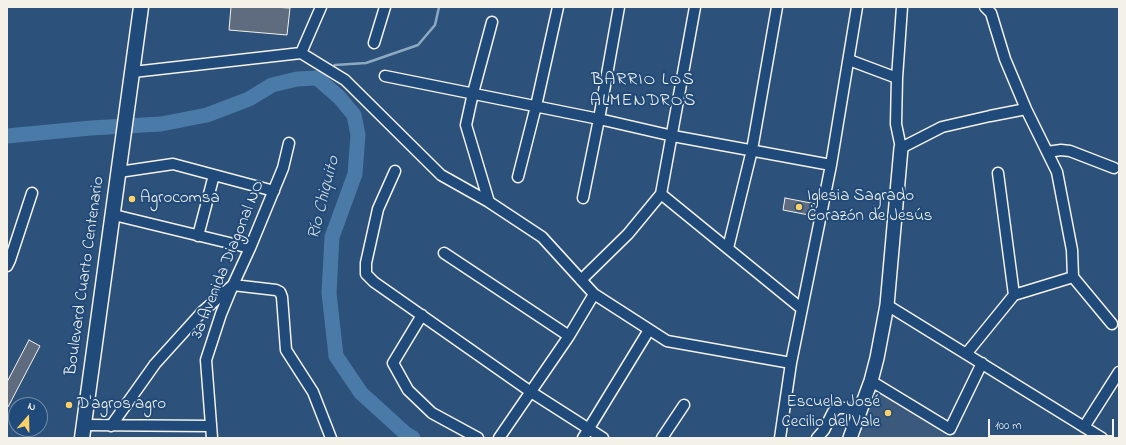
<!DOCTYPE html>
<meta charset="utf-8">
<style>
body{margin:0}
#map{position:relative;width:1126px;height:445px;overflow:hidden;background:#2c517b;font-family:"Indie Flower",sans-serif}
canvas{display:block}
.frame{position:absolute;inset:0;border:8px solid #f4f1e8;pointer-events:none}
.north{position:absolute;left:8px;top:397px;width:40px;height:40px;box-sizing:border-box;background:#1f4a7a;border:1px solid #748da6;border-radius:50%;rotate:20deg;font-size:11px;font-weight:700;line-height:16px;text-align:center;color:#f4f1e8}
.north::after{content:'';display:block;margin:auto;width:14px;height:18px;background:#ffd166;clip-path:polygon(50% 0,100% 100%,50% 72%,0 100%)}
.scale{position:absolute;left:988px;top:419px;width:126px;height:18px;box-sizing:border-box;border:2px solid #f4f1e8;border-top:0;padding-left:5px;font-size:12px;line-height:14px;white-space:nowrap;color:#f4f1e8;-webkit-text-stroke:3px #1f4a7a;paint-order:stroke}
</style>
<div id="map">
<canvas width="1126" height="445"></canvas>
<div class="frame"></div>
<div class="north">N</div>
<div class="scale">100 m</div>
</div>
<script>
const c = document.querySelector('canvas').getContext('2d');
c.lineJoin = 'round';
function fillPath(path, color) { c.fillStyle = color; c.fill(path, 'evenodd'); }
const poly = rows => new Path2D(rows.map(r => 'M' + r).join(''));
function stroke(path, color, width, dash) { c.strokeStyle = color; c.lineWidth = width; c.lineCap = dash ? 'butt' : 'round'; c.setLineDash(dash || []); c.stroke(path); }
function write(font, color, halo, rows, align = 'center') {
  c.font = font + ' "Indie Flower",sans-serif'; c.lineWidth = 4; c.setLineDash([]); c.textBaseline = 'middle'; c.strokeStyle = halo; c.fillStyle = color; for (const [text, x, y, turn = 0] of rows) {
    c.save(); c.translate(x, y); c.rotate((+turn || 0) * Math.PI / 180); c.textAlign = isNaN(turn) ? turn : align; if (halo) c.strokeText(text, 0, 0); c.fillText(text, 0, 0); c.restore();
  }
}
const built = poly([
 [872,387,951,438,856,438]
]);
const stream = poly([
 [331,68,335,65,366,63,418,45,435,25,439,7],
 [317,78,325,72]
]);
const river = poly([
 [7,136,91,128,161,124,207,115,249,99,272,85,297,79,317,78,339,97,354,115,358,135,355,174,332,237,329,293,336,356,361,393,405,433,413,438]
]);
const building = poly([
 [231,7,272,7,290,8,287,35,229,30,231,7],
 [785,198,816,204,814,216,783,210,785,198],
 [29,340,40,346,8,407,7,406,7,382,29,340]
]);
const minor = poly([
 [695,7,661,194,802,309],
 [902,7,897,78,896,124,901,148,942,127,990,116,1026,109],
 [985,7,991,13,1005,59,1026,109,1057,172,1072,250,1073,277,1112,324],
 [374,43,385,7],
 [301,53,321,7],
 [849,60,897,78],
 [133,72,301,53,345,80,441,175,489,202,542,237,594,294,667,341,791,363],
 [385,76,599,119,673,136,831,165],
 [1047,152,1061,150,1070,151,1114,168],
 [395,171,378,209,366,263,366,274,374,282,531,392,603,438],
 [119,172,173,164,274,191],
 [998,173,1014,295],
 [518,177,536,106,558,7],
 [583,198,599,119,619,7],
 [489,202,466,125,473,93,492,22],
 [114,215,250,248],
 [198,236,214,175],
 [728,248,752,150,777,7],
 [444,253,569,336],
 [7,266,10,260,32,193],
 [581,280,628,234,661,194],
 [887,305,1102,438],
 [422,315,393,363,408,390,432,413,478,438],
 [966,354,1014,295,1073,277],
 [871,381,950,429,982,363],
 [84,425,211,426],
 [111,426,155,364,202,312,233,285,276,290,280,292,282,297,286,350,313,392,331,438],
 [1084,427,1119,372],
 [212,438,206,360,221,314,233,285,250,248,283,168,289,143],
 [499,438,569,336,594,294],
 [583,438,649,330],
 [662,438,684,405],
 [780,438,791,363,831,165,857,7],
 [817,438,824,430,833,412,838,408,846,408,860,412]
]);
const tertiary = poly([
 [850,438,871,381,877,358,887,305,901,148]
]);
const secondary = poly([
 [82,438,141,7]
]);
const markers = [
 [132,199,4,"#ffd166"],
 [799,207,4,"#ffd166"],
 [69,405,4,"#ffd166"],
 [888,413,4,"#ffd166"]
];
const poiNames = [
 ["Iglesia Sagrado",807,197],
 ["Corazón de Jesús",807,217],
 ["Agrocomsa",140,199],
 ["Escuela José",880,403,"right"],
 ["Cecilio del Vale",880,423,"right"],
 ["D'agros agro",77,405]
];
const streetNames = [
 ["3a Avenida Diagonal NO",229,260,-68],
 ["Boulevard Cuarto Centenario",86,276,-82]
];
const neighbourhoodNames = [
 ["BARRIO LOS",643,81],
 ["ALMENDROS",643,102]
];
const waterNames = [
 ["Río Chiquito",325,198,-76]
];
fillPath(built, '#3b597c');
stroke(stream, '#8eaac1', 2.5);
stroke(river, '#4a7aa7', 15);
fillPath(building, '#5f6c7f');
stroke(building, '#f4f1e8', 1);
stroke(minor, '#f4f1e8', 13);
stroke(tertiary, '#f4f1e8', 16);
stroke(secondary, '#f4f1e8', 17);
stroke(minor, '#1f4a7a', 10);
stroke(tertiary, '#1f4a7a', 13);
stroke(secondary, '#1f4a7a', 14);
for (const [x, y, r, color] of markers) { const dot = new Path2D(); dot.arc(x, y, r, 0, 2 * Math.PI); c.fillStyle = color; c.fill(dot); stroke(dot, '#1f4a7a', 1.5); }
write('17px', '#f4f1e8', '#1f4a7a', poiNames, 'left');
write('17px', '#f4f1e8', '#1f4a7a', streetNames);
c.letterSpacing = '1px';
write('18px', '#f4f1e8', '#1f4a7a', neighbourhoodNames);
c.letterSpacing = '0px';
write('italic 18px', '#dadfde', '#1f4a7a', waterNames);
</script>
